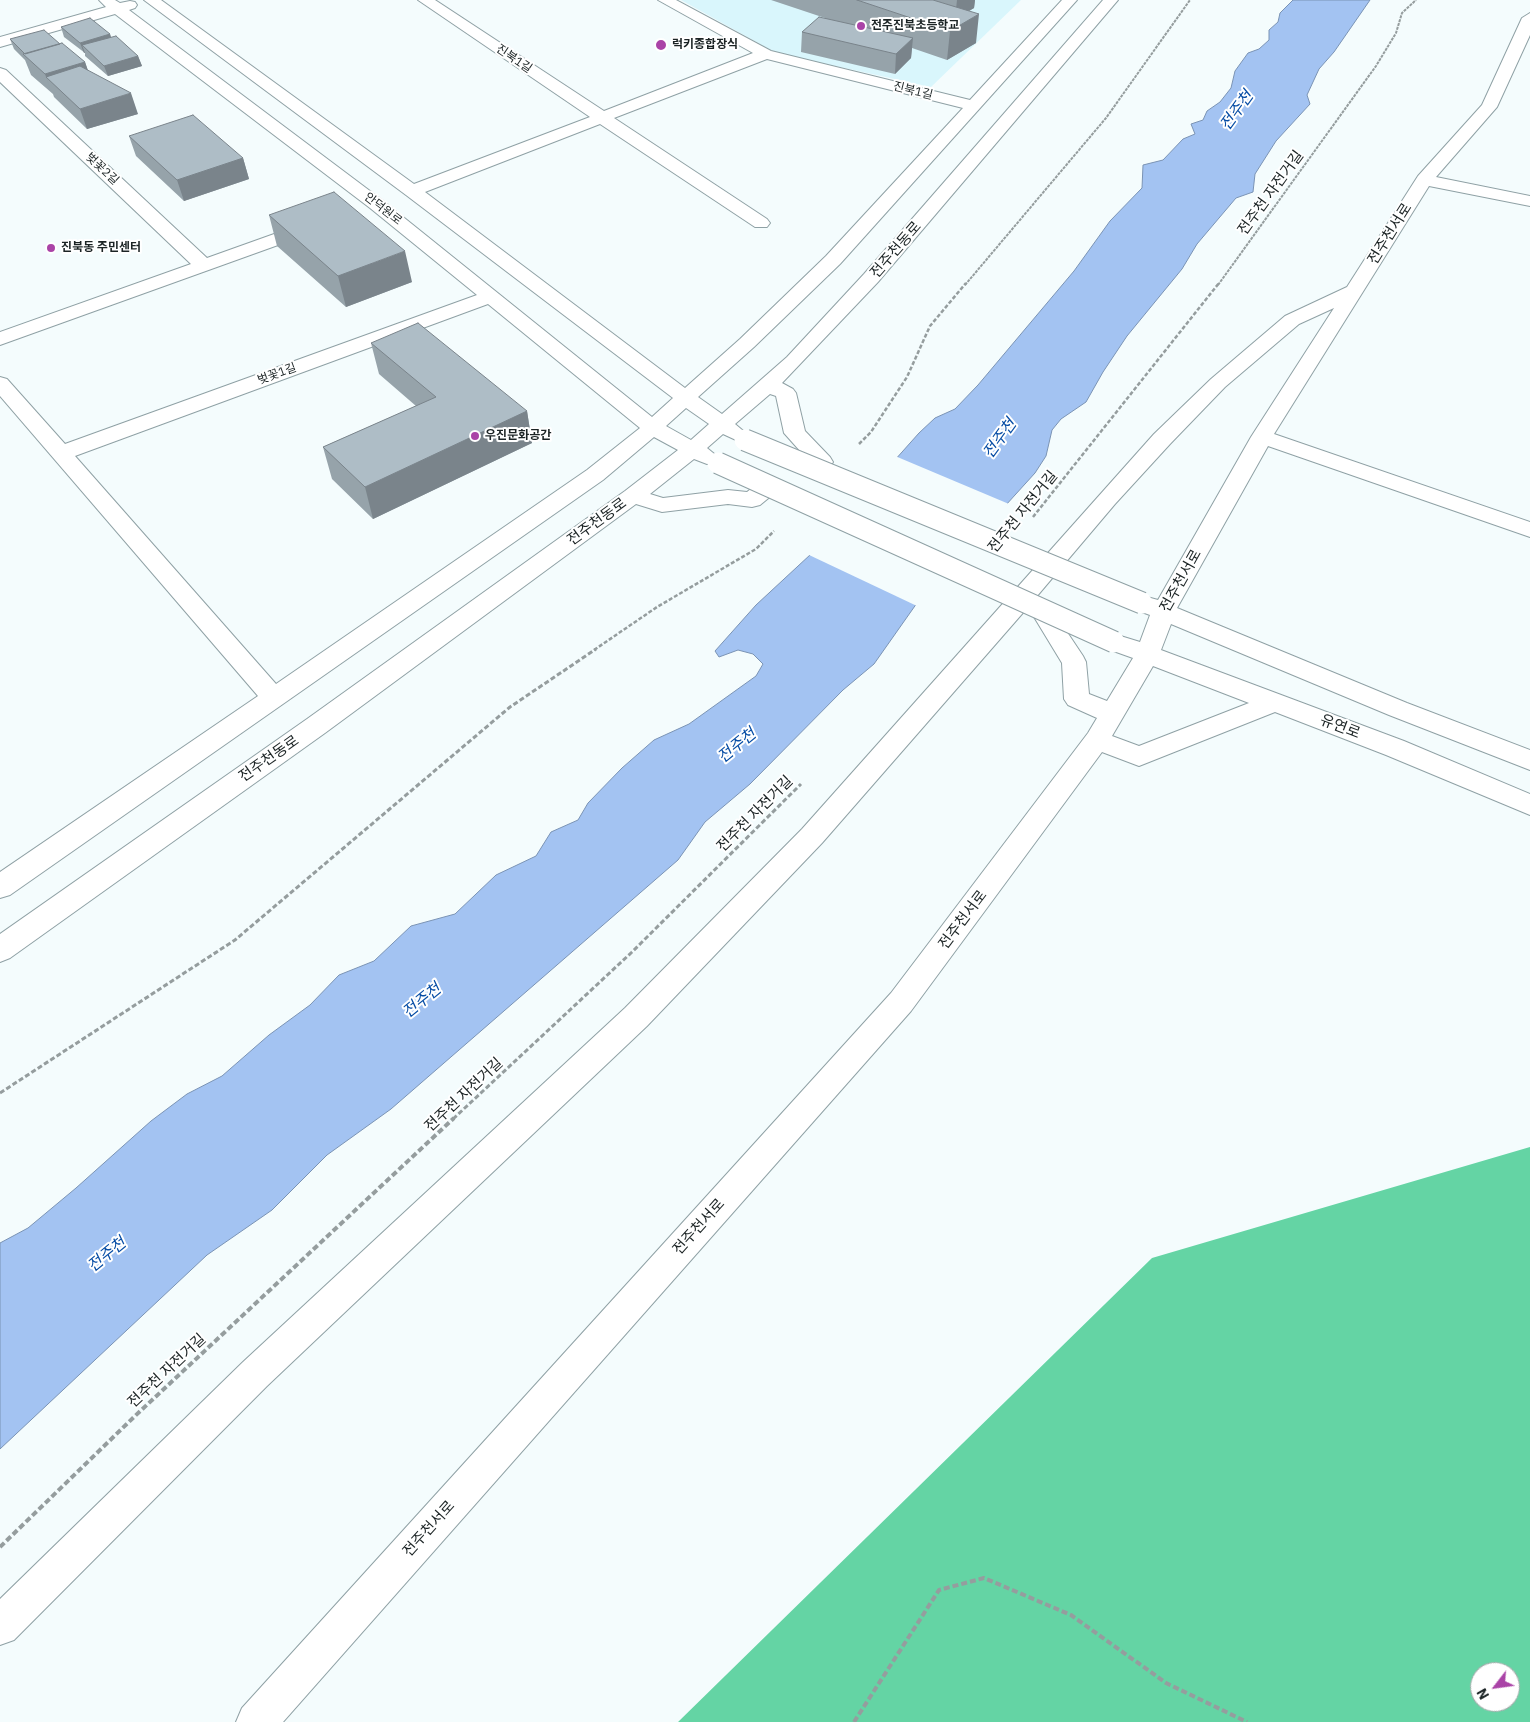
<!DOCTYPE html>
<meta charset="utf-8">
<style>
body{margin:0}
#map{position:relative;width:1530px;height:1722px;overflow:hidden;background:#f4fcfd;font-family:"IBM Plex Sans",sans-serif}
canvas{display:block}
.north{position:absolute;left:1470px;top:1662px;width:50px;height:50px;box-sizing:border-box;background:#fff;border:1px solid #a4a7a8;border-radius:50%;rotate:240deg;font-size:14px;font-weight:700;line-height:20px;text-align:center;color:#1c2425}
.north::after{content:'';display:block;margin:auto;width:18px;height:22px;background:#aa43a7;clip-path:polygon(50% 0,100% 100%,50% 72%,0 100%)}
</style>
<div id="map">
<canvas width="1530" height="1722"></canvas>
<div class="north">N</div>
</div>
<script>
const c = document.querySelector('canvas').getContext('2d');
c.lineJoin = 'round';
function fillPath(path, color) { c.fillStyle = color; c.fill(path, 'evenodd'); }
const poly = rows => new Path2D(rows.map(r => 'M' + r).join(''));
function stroke(path, color, width, dash) { c.strokeStyle = color; c.lineWidth = width; c.lineCap = dash ? 'butt' : 'round'; c.setLineDash(dash || []); c.stroke(path); }
function write(font, color, halo, rows, align = 'center') {
  c.font = font + ' "IBM Plex Sans","Noto Sans KR",sans-serif'; c.lineWidth = 4; c.setLineDash([]); c.textBaseline = 'middle'; c.strokeStyle = halo; c.fillStyle = color; for (const [text, x, y, turn = 0] of rows) {
    c.save(); c.translate(x, y); c.rotate((+turn || 0) * Math.PI / 180); c.textAlign = isNaN(turn) ? turn : align; if (halo) c.strokeText(text, 0, 0); c.fillText(text, 0, 0); c.restore();
  }
}
const built = poly([
 [681,0,1021,0,931,87,776,53]
]);
const forest = poly([
 [1530,1147,1530,1722,678,1722,1152,1258],
 [1480,1672,1510,1672,1510,1702,1480,1702]
]);
const water = poly([
 [1293,0,1370,0,1334,52,1319,69,1307,95,1310,104,1276,141,1255,174,1253,192,1236,198,1197,244,1182,269,1127,336,1103,372,1086,402,1061,419,1052,430,1046,456,1035,473,917,603,874,664,843,690,750,784,705,822,678,860,391,1109,327,1155,272,1210,207,1255,0,1449,0,1243,28,1228,76,1188,151,1121,187,1094,222,1076,269,1035,310,1005,339,975,374,961,411,926,455,914,496,875,536,856,551,832,578,820,588,803,622,768,654,740,689,724,756,676,763,664,753,654,738,650,719,657,715,651,756,605,811,554,919,433,935,418,955,409,978,385,1074,271,1110,221,1142,188,1143,165,1163,160,1183,139,1195,134,1191,124,1203,120,1207,111,1220,102,1231,88,1235,71,1248,53,1259,49,1269,40,1269,30,1278,22,1280,13,1293,0]
]);
const pier = poly([
 [895,456,1009,504,917,606,807,554]
]);
const pathFar3 = poly([
 [965,285,1106,118,1190,0],
 [1218,285,1376,66,1396,33,1402,13,1416,0]
]);
const pathFar2 = poly([
 [859,444,871,432,907,377,930,326,966,283],
 [1033,517,1219,283],
 [594,650,657,607,756,549,774,531]
]);
const pathFar1 = poly([
 [0,1093,235,940,510,707,596,649],
 [453,1119,632,952,801,784]
]);
const path = poly([
 [0,1547,135,1416,454,1118],
 [854,1722,939,1590,984,1578,1071,1615,1166,1683,1247,1722]
]);
const minor = poly([
 [99,0,115,0,120,3,130,1,135,2,137,5,135,8,129,10,382,200,652,417,673,398,406,195,144,0,161,0,414,184,590,117,418,0,435,0,604,111,753,53,658,0,676,0,771,51,970,100,1062,0,1077,0,840,264,754,347,698,397,722,414,787,357,864,274,1103,0,1118,0,878,282,782,383,793,389,796,393,805,431,830,457,833,462,830,467,813,475,805,473,802,468,809,461,784,433,776,396,770,394,735,424,747,434,743,439,736,440,723,434,707,448,718,457,715,462,707,464,694,459,650,494,663,498,728,490,747,492,761,481,769,479,777,481,780,486,777,491,760,505,752,507,728,504,662,512,636,504,325,733,10,958,0,962,0,934,307,719,625,491,678,450,654,437,603,480,10,895,0,898,0,872,258,696,0,396,0,377,7,379,65,444,477,295,370,208,115,14,0,47,0,37,106,7,99,0],
 [767,59,963,108,826,256,740,339,685,388,425,192,600,124,755,227,767,227,770,223,767,219,614,118,767,59],
 [488,304,640,428,587,470,276,684,75,456,488,304],
 [686,408,709,424,691,440,666,426,686,408],
 [1530,13,1530,35,1497,107,1436,177,1530,196,1530,206,1429,186,1274,434,1530,522,1530,537,1268,446,1177,608,1407,703,1530,750,1530,770,1389,715,1171,624,1161,650,1404,741,1530,794,1530,815,1386,755,1275,712,1139,766,1102,752,911,1011,283,1722,236,1722,242,1708,891,993,1088,733,1097,718,1068,705,1064,699,1062,663,1028,607,822,843,647,1026,267,1386,14,1640,0,1645,0,1599,243,1362,625,1008,802,829,1154,434,1211,379,1285,316,1347,287,1418,176,1482,105,1522,18,1530,13],
 [1334,308,1251,437,1158,600,1147,597,1139,599,1135,605,1139,611,1150,615,1140,642,1114,634,1105,636,1102,642,1105,648,1133,658,1107,701,1089,694,1086,662,1083,656,1047,602,1039,600,1032,602,1115,504,1170,444,1225,387,1299,324,1334,308],
 [1153,666,1249,703,1139,746,1112,736,1153,666],
 [0,68,6,70,207,258,305,223,311,222,317,223,320,227,317,231,0,345,0,332,191,264,0,82,0,68]
]);
const minorBridge = poly([
 [745,440,1142,603],
 [718,463,1114,642]
]);
const wall = poly([
 [771,0,975,0,974,8,969,11,976,43,947,60,912,48,911,58,895,74,801,52,802,32,825,18],
 [61,27,110,34,111,37,138,56,142,66,108,76,85,56,85,53,64,37],
 [10,39,60,44,85,62,88,71,138,114,87,129,54,97,53,94,31,75,25,60,14,49],
 [129,136,243,158,249,179,184,201,136,156],
 [269,215,412,282,346,307,277,246],
 [371,343,527,411,532,443,373,519,332,479,323,447,416,406,379,374]
]);
const shadedWall = poly([
 [957,0,975,0,974,8,955,19],
 [979,14,976,43,947,60,950,31],
 [110,34,113,45,82,45,85,53,84,53,80,43],
 [913,38,911,58,895,74,896,54],
 [138,56,142,66,108,76,104,66],
 [85,62,92,82,46,77,52,94,45,74],
 [131,93,138,114,87,129,80,109],
 [243,158,249,179,184,201,177,180],
 [405,251,412,282,346,307,338,276],
 [527,411,532,443,373,519,365,487]
]);
const building = poly([
 [857,0,933,0,979,14,950,31,857,0],
 [819,17,913,38,896,54,802,32,819,17],
 [90,18,110,34,80,43,61,27,90,18],
 [44,30,60,44,25,54,10,39,44,30],
 [116,36,138,56,104,66,82,45,116,36],
 [62,43,85,62,45,74,23,54,62,43],
 [80,66,131,93,80,109,46,77,80,66],
 [193,115,243,158,177,180,129,136,193,115],
 [334,192,405,251,338,276,269,215,334,192],
 [418,323,527,411,365,487,323,447,436,397,371,343,418,323]
]);
const markers = [
 [861,26,5,"#aa43a7"],
 [661,45,6,"#aa43a7"],
 [51,248,5,"#aa43a7"],
 [475,436,5,"#aa43a7"]
];
const farPoinames = [
 ["전주진북초등학교",871,26],
 ["럭키종합장식",672,45],
 ["진북동 주민센터",61,248],
 ["우진문화공간",485,436]
];
const farStreetnames = [
 ["진북1길",514,59,34],
 ["진북1길",913,91,14],
 ["벚꽃2길",102,169,43],
 ["안덕원로",383,209,38],
 ["벚꽃1길",277,374,-20]
];
const streetNames = [
 ["전주천 자전거길",1271,193,-54],
 ["전주천서로",1390,234,-58],
 ["전주천동로",896,250,-49],
 ["전주천 자전거길",1023,512,-51],
 ["전주천동로",597,522,-36],
 ["전주천서로",1181,581,-61],
 ["유연로",1340,727,21],
 ["전주천동로",269,759,-35],
 ["전주천 자전거길",755,814,-45],
 ["전주천서로",963,920,-53],
 ["전주천 자전거길",464,1095,-43],
 ["전주천서로",699,1227,-48],
 ["전주천 자전거길",167,1371,-43],
 ["전주천서로",429,1529,-48]
];
const waterNames = [
 ["전주천",1237,111,-54],
 ["전주천",1000,439,-54],
 ["전주천",737,746,-39],
 ["전주천",422,1001,-39],
 ["전주천",107,1255,-39]
];
fillPath(built, '#d9f6fc');
fillPath(forest, '#64d4a4');
fillPath(water, '#a3c3f2');
stroke(water, '#7a93b4', 1);
fillPath(pier, '#f4fcfd');
stroke(minor, '#8fa1a5', 2);
stroke(pathFar3, '#959d9e', 2, [3, 1]);
stroke(pathFar2, '#959d9e', 2.5, [4, 2]);
stroke(pathFar1, '#959d9e', 3, [5, 2.5]);
stroke(path, '#959d9e', 4, [6, 3]);
fillPath(minor, '#fff');
stroke(minorBridge, '#8fa1a5', 23, []);
stroke(minorBridge, '#fff', 21);
fillPath(wall, '#96a3aa');
fillPath(shadedWall, '#7a848b');
fillPath(building, '#aebdc6');
stroke(building, '#7a848b', 1);
for (const [x, y, r, color] of markers) { const dot = new Path2D(); dot.arc(x, y, r, 0, 2 * Math.PI); c.fillStyle = color; c.fill(dot); stroke(dot, '#fff', 2); }
write('bold 12px', '#1c2425', '#fff', farPoinames, 'left');
write('12px', '#1c2425', '#fff', farStreetnames);
write('15px', '#1c2425', '#fff', streetNames);
write('italic 16px', '#074da5', '#fff', waterNames);
</script>
